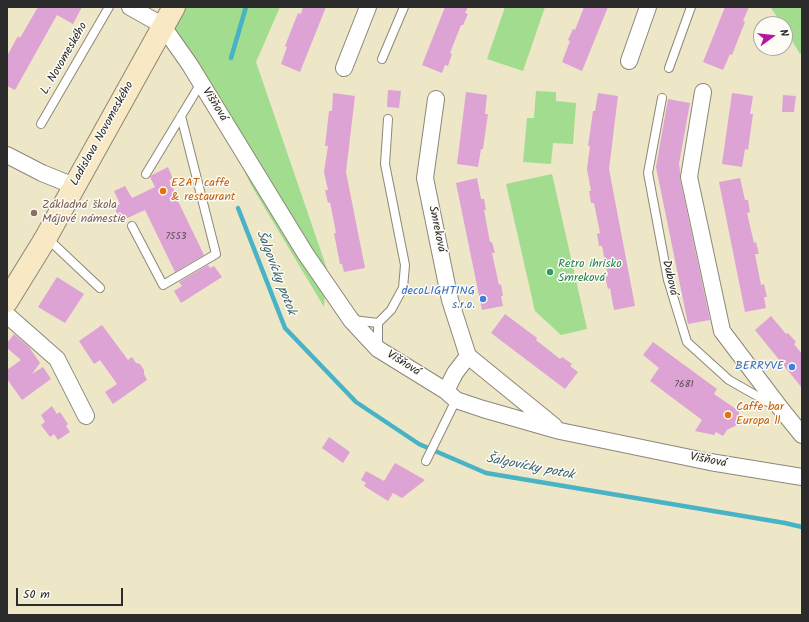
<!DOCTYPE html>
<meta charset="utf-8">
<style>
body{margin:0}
#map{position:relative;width:809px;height:622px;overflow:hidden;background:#ede6c7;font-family:Kalam,sans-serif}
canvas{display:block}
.frame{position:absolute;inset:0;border:8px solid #2b2b2b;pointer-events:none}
.north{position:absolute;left:753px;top:16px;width:40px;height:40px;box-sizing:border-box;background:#fdfcf7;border:1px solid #a9a8a5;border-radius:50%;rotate:75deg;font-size:11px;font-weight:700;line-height:16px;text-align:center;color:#2b2b2b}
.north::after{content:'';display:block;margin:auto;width:14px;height:18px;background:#b5179e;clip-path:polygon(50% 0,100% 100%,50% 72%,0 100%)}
.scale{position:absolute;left:16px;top:588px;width:107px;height:18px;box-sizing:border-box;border:2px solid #2b2b2b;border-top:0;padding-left:5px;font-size:12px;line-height:14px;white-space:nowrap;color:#2b2b2b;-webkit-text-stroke:3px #fdfcf7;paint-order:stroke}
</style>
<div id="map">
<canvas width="809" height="622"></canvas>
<div class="frame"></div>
<div class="north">N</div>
<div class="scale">50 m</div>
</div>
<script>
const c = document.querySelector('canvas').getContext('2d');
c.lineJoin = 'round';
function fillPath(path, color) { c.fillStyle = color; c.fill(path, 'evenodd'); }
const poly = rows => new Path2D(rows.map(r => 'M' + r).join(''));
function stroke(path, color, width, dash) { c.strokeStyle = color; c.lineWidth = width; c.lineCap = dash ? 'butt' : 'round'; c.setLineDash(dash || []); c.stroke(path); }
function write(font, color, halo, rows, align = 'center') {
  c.font = font + ' Kalam,sans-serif'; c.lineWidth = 3; c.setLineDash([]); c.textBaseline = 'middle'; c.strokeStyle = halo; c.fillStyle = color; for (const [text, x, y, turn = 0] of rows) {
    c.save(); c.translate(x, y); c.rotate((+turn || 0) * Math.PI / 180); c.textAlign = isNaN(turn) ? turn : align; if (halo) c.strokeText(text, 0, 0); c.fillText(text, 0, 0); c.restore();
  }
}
const green = poly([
 [167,7,280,7,256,62,327,269,324,307,251,185,202,83,156,27],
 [505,7,545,7,523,71,487,59],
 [773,7,802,7,802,52,800,54,785,29,785,24,782,24,771,8],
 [536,91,556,92,556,101,576,103,573,144,553,143,551,164,523,162,527,118,534,118],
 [552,174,587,329,561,335,535,311,506,184]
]);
const stream = poly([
 [231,58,246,7],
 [238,208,285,328,356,402,419,444,486,473,785,523,802,527]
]);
const building = poly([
 [38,7,82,7,73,24,57,15,15,90,7,86,7,56,18,36,20,38],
 [303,7,326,7,300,72,281,64,287,47,285,46,298,13,301,14],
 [445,7,468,7,465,13,468,14,463,25,461,25,450,53,452,54,448,66,445,65,442,73,422,65],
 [584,7,608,7,582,71,562,62,570,41,568,40,573,29,575,30],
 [725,7,749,7,743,21,745,22,732,55,730,54,723,70,703,62],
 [388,90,401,91,399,108,387,107],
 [466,92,487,95,485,114,488,114,483,149,481,149,478,167,457,164],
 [333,93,355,96,346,172,365,268,344,272,342,264,340,264,338,254,334,233,336,233,330,202,328,203,325,190,328,190,324,172,328,146,325,146,329,111,332,111],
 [598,93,618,96,609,169,635,306,614,310,610,288,608,289,605,277,608,276,602,246,599,246,597,234,600,233,594,203,591,203,589,191,591,191,587,169,590,146,588,146,593,111,595,111],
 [732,93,753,96,750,114,753,114,748,150,745,149,742,167,722,164],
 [783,95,796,96,794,112,782,112],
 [668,99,690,103,679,164,680,171,680,179,710,320,688,324,656,167],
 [168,167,173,179,169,180,177,197,176,197,204,255,175,272,145,210,121,221,114,207,120,204,114,191,125,186,132,198,155,187,150,177,152,175],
 [477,178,481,199,484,199,486,210,484,210,490,242,492,242,495,253,492,253,499,285,501,284,503,296,501,296,503,306,482,310,456,183],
 [740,178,745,200,748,200,750,212,747,213,754,243,756,242,759,254,755,254,761,285,764,284,767,297,764,297,766,308,745,312,719,182],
 [208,265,210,268,214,266,222,277,181,303,174,291,182,286,179,282],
 [57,277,84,294,65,323,38,307],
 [505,314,537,338,536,340,560,359,562,357,572,364,570,366,578,372,565,389,491,333],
 [771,316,786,334,788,333,796,342,794,344,802,354,802,388,755,330],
 [102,325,128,360,132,357,136,363,140,364,144,370,144,374,147,380,113,404,105,392,117,384,100,360,94,364,79,341],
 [14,334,29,347,40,363,32,374,43,367,51,379,22,400,7,379,7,370,21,360,7,348,7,343],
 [653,342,717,389,714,394,739,411,739,424,727,430,723,436,716,432,714,435,695,431,702,420,650,381,659,368,643,355],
 [52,406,57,414,60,412,68,424,66,426,70,432,58,440,54,434,50,437,41,425,45,422,41,415],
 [329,437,350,452,343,463,322,448],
 [395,463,425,480,402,498,393,493,388,501,364,486,366,483,361,480,366,471,384,481]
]);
const lane = poly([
 [382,59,404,7],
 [669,68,691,7],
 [662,98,648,173,668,280,687,342,729,380,773,405],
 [41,124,109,7],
 [146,174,201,83],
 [132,226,163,285,216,254,181,116],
 [47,238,100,288],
 [353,320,378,323],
 [378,348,378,323,391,310,403,288,405,265,385,164,388,119],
 [426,461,456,400]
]);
const street = poly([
 [130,7,162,25,190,65,305,253,351,320,378,349,446,391,456,400,483,409,560,431,710,462,802,477],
 [629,61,648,7],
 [344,68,368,7],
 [703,92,689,177,722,331,781,409,802,435],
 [436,99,425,178,450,300,468,356,554,426],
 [7,155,42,173,74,186],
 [7,315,57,359,86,416],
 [446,391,455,373,468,356]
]);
const secondary = poly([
 [7,301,44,241,174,7]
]);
const markers = [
 [163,191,4,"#e8710a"],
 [34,213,4,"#8d6e63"],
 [550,272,4,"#2e9e5b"],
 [483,299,4,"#3f7fe0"],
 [792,367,4,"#3f7fe0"],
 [728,415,4,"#e8710a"]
];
const numberNames = [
 ["7553",176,237],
 ["7681",684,385]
];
const streetNames = [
 ["L. Novomeského",65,59,-60],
 ["Višňová",214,105,58],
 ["Ladislava Novomeského",103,134,-61],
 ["Smreková",436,229,78],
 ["Dubová",669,278,77],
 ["Višňová",403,364,32],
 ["Višňová",708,461,11]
];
const foodNames = [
 ["EZAT caffe",171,184],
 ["& restaurant",171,198],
 ["Caffe bar",736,408],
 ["Europa ll",736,422]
];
const educationNames = [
 ["Základná škola",42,206],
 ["Májové námestie",42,220]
];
const leisureNames = [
 ["Retro ihrisko",558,265],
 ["Smreková",558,279]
];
const shopNames = [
 ["decoLIGHTING",475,292],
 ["s.r.o.",475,306],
 ["BERRYVE",784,367]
];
const waterNames = [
 ["Šalgovícky potok",275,273,69],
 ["Šalgovícky potok",530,468,11]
];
fillPath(green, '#a1dc8f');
stroke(stream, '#49b3c6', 4.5);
fillPath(building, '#dea3d5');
stroke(lane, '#8c8879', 10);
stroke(street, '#8c8879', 18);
stroke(secondary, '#8c8879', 24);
stroke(lane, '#fff', 8);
stroke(street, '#fff', 16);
stroke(secondary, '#f8e8c3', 22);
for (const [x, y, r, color] of markers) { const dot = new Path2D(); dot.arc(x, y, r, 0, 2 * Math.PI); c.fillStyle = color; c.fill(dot); stroke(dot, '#fdfcf7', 1.5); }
write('10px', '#584956', null, numberNames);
write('12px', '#2b2b2b', '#fdfcf7', streetNames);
write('12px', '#c56008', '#fdfcf7', foodNames, 'left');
write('12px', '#785e54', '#fdfcf7', educationNames, 'left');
write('12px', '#27864d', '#fdfcf7', leisureNames, 'left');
write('12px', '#366cbe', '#fdfcf7', shopNames, 'right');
write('italic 13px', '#376169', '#fdfcf7', waterNames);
</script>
